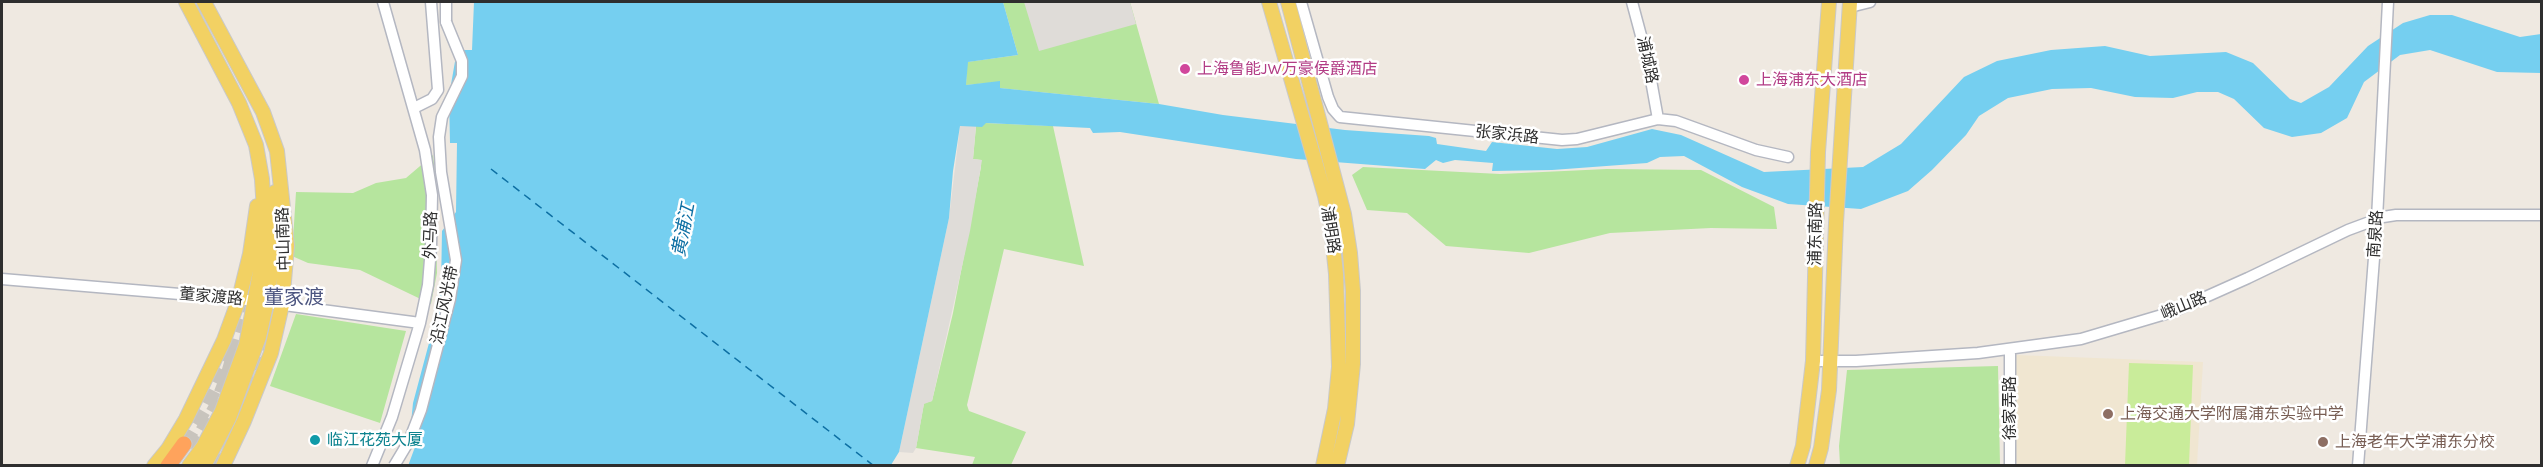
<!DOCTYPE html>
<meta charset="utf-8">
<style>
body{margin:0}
#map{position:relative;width:2543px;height:467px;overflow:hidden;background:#efe9e1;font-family:Karla,sans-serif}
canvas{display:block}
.frame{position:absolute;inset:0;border:3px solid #2e2e2e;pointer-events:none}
</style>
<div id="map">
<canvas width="2543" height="467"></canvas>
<div class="frame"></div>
</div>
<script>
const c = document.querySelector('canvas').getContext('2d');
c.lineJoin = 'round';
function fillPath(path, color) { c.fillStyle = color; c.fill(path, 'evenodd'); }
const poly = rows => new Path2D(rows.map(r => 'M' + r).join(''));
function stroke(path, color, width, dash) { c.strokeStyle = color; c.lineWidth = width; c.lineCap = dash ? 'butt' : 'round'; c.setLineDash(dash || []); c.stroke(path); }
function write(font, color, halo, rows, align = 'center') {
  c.font = font + ' Karla,"Noto Sans SC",sans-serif'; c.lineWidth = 5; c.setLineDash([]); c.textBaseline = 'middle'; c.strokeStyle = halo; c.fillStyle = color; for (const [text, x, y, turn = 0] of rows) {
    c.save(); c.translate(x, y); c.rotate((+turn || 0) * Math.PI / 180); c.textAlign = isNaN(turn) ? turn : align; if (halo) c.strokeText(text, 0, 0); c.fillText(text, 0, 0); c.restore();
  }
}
const education = poly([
 [2016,355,2203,362,2197,465,2015,466]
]);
const green = poly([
 [1003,2,1130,2,1159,104,999,88,1000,82,966,85,967,62,1018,55],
 [985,123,1053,126,1084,266,1004,249,967,405,969,411,1026,432,1011,465,972,465,975,457,916,448,924,403,932,401,953,313,981,167,981,160,973,159,976,126],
 [433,155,438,202,436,229,437,273,431,304,360,270,308,263,292,256,296,192,353,193,376,183,406,178],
 [1363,167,1500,174,1607,169,1701,170,1774,207,1777,229,1711,228,1610,233,1529,253,1446,246,1407,213,1367,210,1352,175],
 [296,314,406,331,380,423,270,386],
 [1998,366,2000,465,1840,465,1839,446,1847,370]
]);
const pitch = poly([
 [2129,363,2193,365,2189,465,2125,465]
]);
const plaza = poly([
 [1024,2,1130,2,1136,24,1039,51],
 [960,126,976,126,973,159,982,160,970,231,932,401,924,404,916,448,913,453,899,452,949,218]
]);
const water = poly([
 [474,2,1003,2,1018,55,968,62,966,85,1000,81,1000,88,1159,104,1223,115,1345,130,1429,136,1436,138,1437,144,1486,151,1492,142,1557,149,1587,147,1652,129,1681,135,1764,172,1863,167,1901,144,1964,77,1997,61,2051,50,2105,46,2150,56,2226,52,2253,63,2290,99,2301,103,2329,87,2368,46,2403,23,2430,15,2452,15,2520,37,2541,34,2541,73,2497,72,2430,50,2400,55,2364,82,2347,118,2321,133,2292,137,2264,128,2234,99,2218,92,2197,92,2173,98,2135,97,2091,88,2052,89,2008,98,1979,116,1966,135,1932,170,1908,191,1861,209,1788,204,1742,187,1684,156,1660,157,1647,163,1552,170,1492,171,1493,163,1455,160,1443,163,1436,160,1425,169,1296,159,1120,132,1093,133,1090,128,986,123,982,127,960,126,953,171,949,218,899,452,891,465,408,466,415,447,411,423,413,403,433,328,441,287,442,231,456,212,457,143,450,143,449,96,457,50,472,50]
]);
const ferry = poly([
 [491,169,874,466]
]);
const majorTunnel = poly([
 [192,449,215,408,227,377,247,307,254,254],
 [213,466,237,419,263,348,272,317,279,276]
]);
const highwayTunnel = poly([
 [184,444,205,408,237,342]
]);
const minor = poly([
 [446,2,446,22],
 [1301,2,1328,97,1333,109,1340,117,1562,140,1577,139,1658,119,1676,121,1756,150,1788,157],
 [1632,2,1647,58,1658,119],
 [1850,7,1870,2],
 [414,108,432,99,438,90,431,2],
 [2,279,239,299,420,323],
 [1813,361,1856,361,1978,353,2081,339,2172,312,2248,278,2348,230,2383,217,2396,215,2542,215],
 [372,466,392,417,420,323,428,285,431,247,432,195,425,150,383,2],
 [2010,466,2010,350],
 [2358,466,2377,219,2388,2]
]);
const major = poly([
 [186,2,239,103,256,145,262,179,264,212,261,267,246,345,222,411,203,447,189,466],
 [204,2,263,112,277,151,287,246,282,305,271,353,244,421,223,466],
 [1269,2,1325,196,1331,225,1336,274,1339,367,1335,409,1323,466],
 [1288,2,1344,214,1350,253,1353,291,1353,364,1347,424,1337,466],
 [154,466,168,449,186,419,224,340,239,299,250,254,257,206],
 [204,466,229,418,259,337,267,301,272,265,275,192],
 [1797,466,1803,446,1813,361,1818,152,1829,2],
 [1816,466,1821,448,1829,390,1836,223,1850,2]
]);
const highway = poly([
 [168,466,184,444]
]);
const minorBridge = poly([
 [394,466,409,441,421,410,450,299,456,260,441,172,439,137,442,117,462,76,462,61,446,22]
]);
const markers = [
 [1185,69,6,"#d1479c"],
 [1744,80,6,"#d1479c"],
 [2108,414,6,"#8d6e63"],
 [315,440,6,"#0f9aa8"],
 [2323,442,6,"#8d6e63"]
];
const streetNames = [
 ["浦城路",1647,60,78],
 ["张家浜路",1507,135,6],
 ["浦明路",1330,230,81],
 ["浦东南路",1816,234,-89],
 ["南泉路",2376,234,-86],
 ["外马路",431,235,-88],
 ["中山南路",284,239,-92],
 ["董家渡路",211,297,5],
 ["沿江风光带",445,305,-78],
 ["峨山路",2184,306,-22],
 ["徐家弄路",2010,408,-90]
];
const hotelNames = [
 ["上海鲁能JW万豪侯爵酒店",1197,69],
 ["上海浦东大酒店",1756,80]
];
const educationNames = [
 ["上海交通大学附属浦东实验中学",2120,414],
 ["上海老年大学浦东分校",2335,442]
];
const cultureNames = [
 ["临江花苑大厦",327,440]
];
const waterNames = [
 ["黄浦江",684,230,-79]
];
const quarterNames = [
 ["董家渡",294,298]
];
fillPath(education, '#f0e6d1');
fillPath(green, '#b6e59e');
fillPath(pitch, '#c9ec9a');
fillPath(plaza, '#dfdcd8');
fillPath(water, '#75cff0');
stroke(ferry, '#0d6fa3', 1.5, [8, 6]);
stroke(majorTunnel, '#c8c4bd', 14, [14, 7]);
stroke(highwayTunnel, '#c8c4bd', 15, [15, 8]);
stroke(minor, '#b4b7c1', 13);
stroke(major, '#c9c9c9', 16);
stroke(highway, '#c9c9c9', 17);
stroke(minor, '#fff', 10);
stroke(major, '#f2d163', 14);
stroke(highway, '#ffa35c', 15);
stroke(minorBridge, '#b4b7c1', 13, []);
stroke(minorBridge, '#fff', 10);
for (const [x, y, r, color] of markers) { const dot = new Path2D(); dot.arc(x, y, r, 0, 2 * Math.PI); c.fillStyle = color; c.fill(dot); stroke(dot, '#fff', 2); }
write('16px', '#2e2e2e', '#fff', streetNames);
write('16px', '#b23c85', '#fff', hotelNames, 'left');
write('16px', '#785e54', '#fff', educationNames, 'left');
write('16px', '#0d838f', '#fff', cultureNames, 'left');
write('italic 18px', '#0d6fa3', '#fff', waterNames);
write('20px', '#4d5680', '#fff', quarterNames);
</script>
